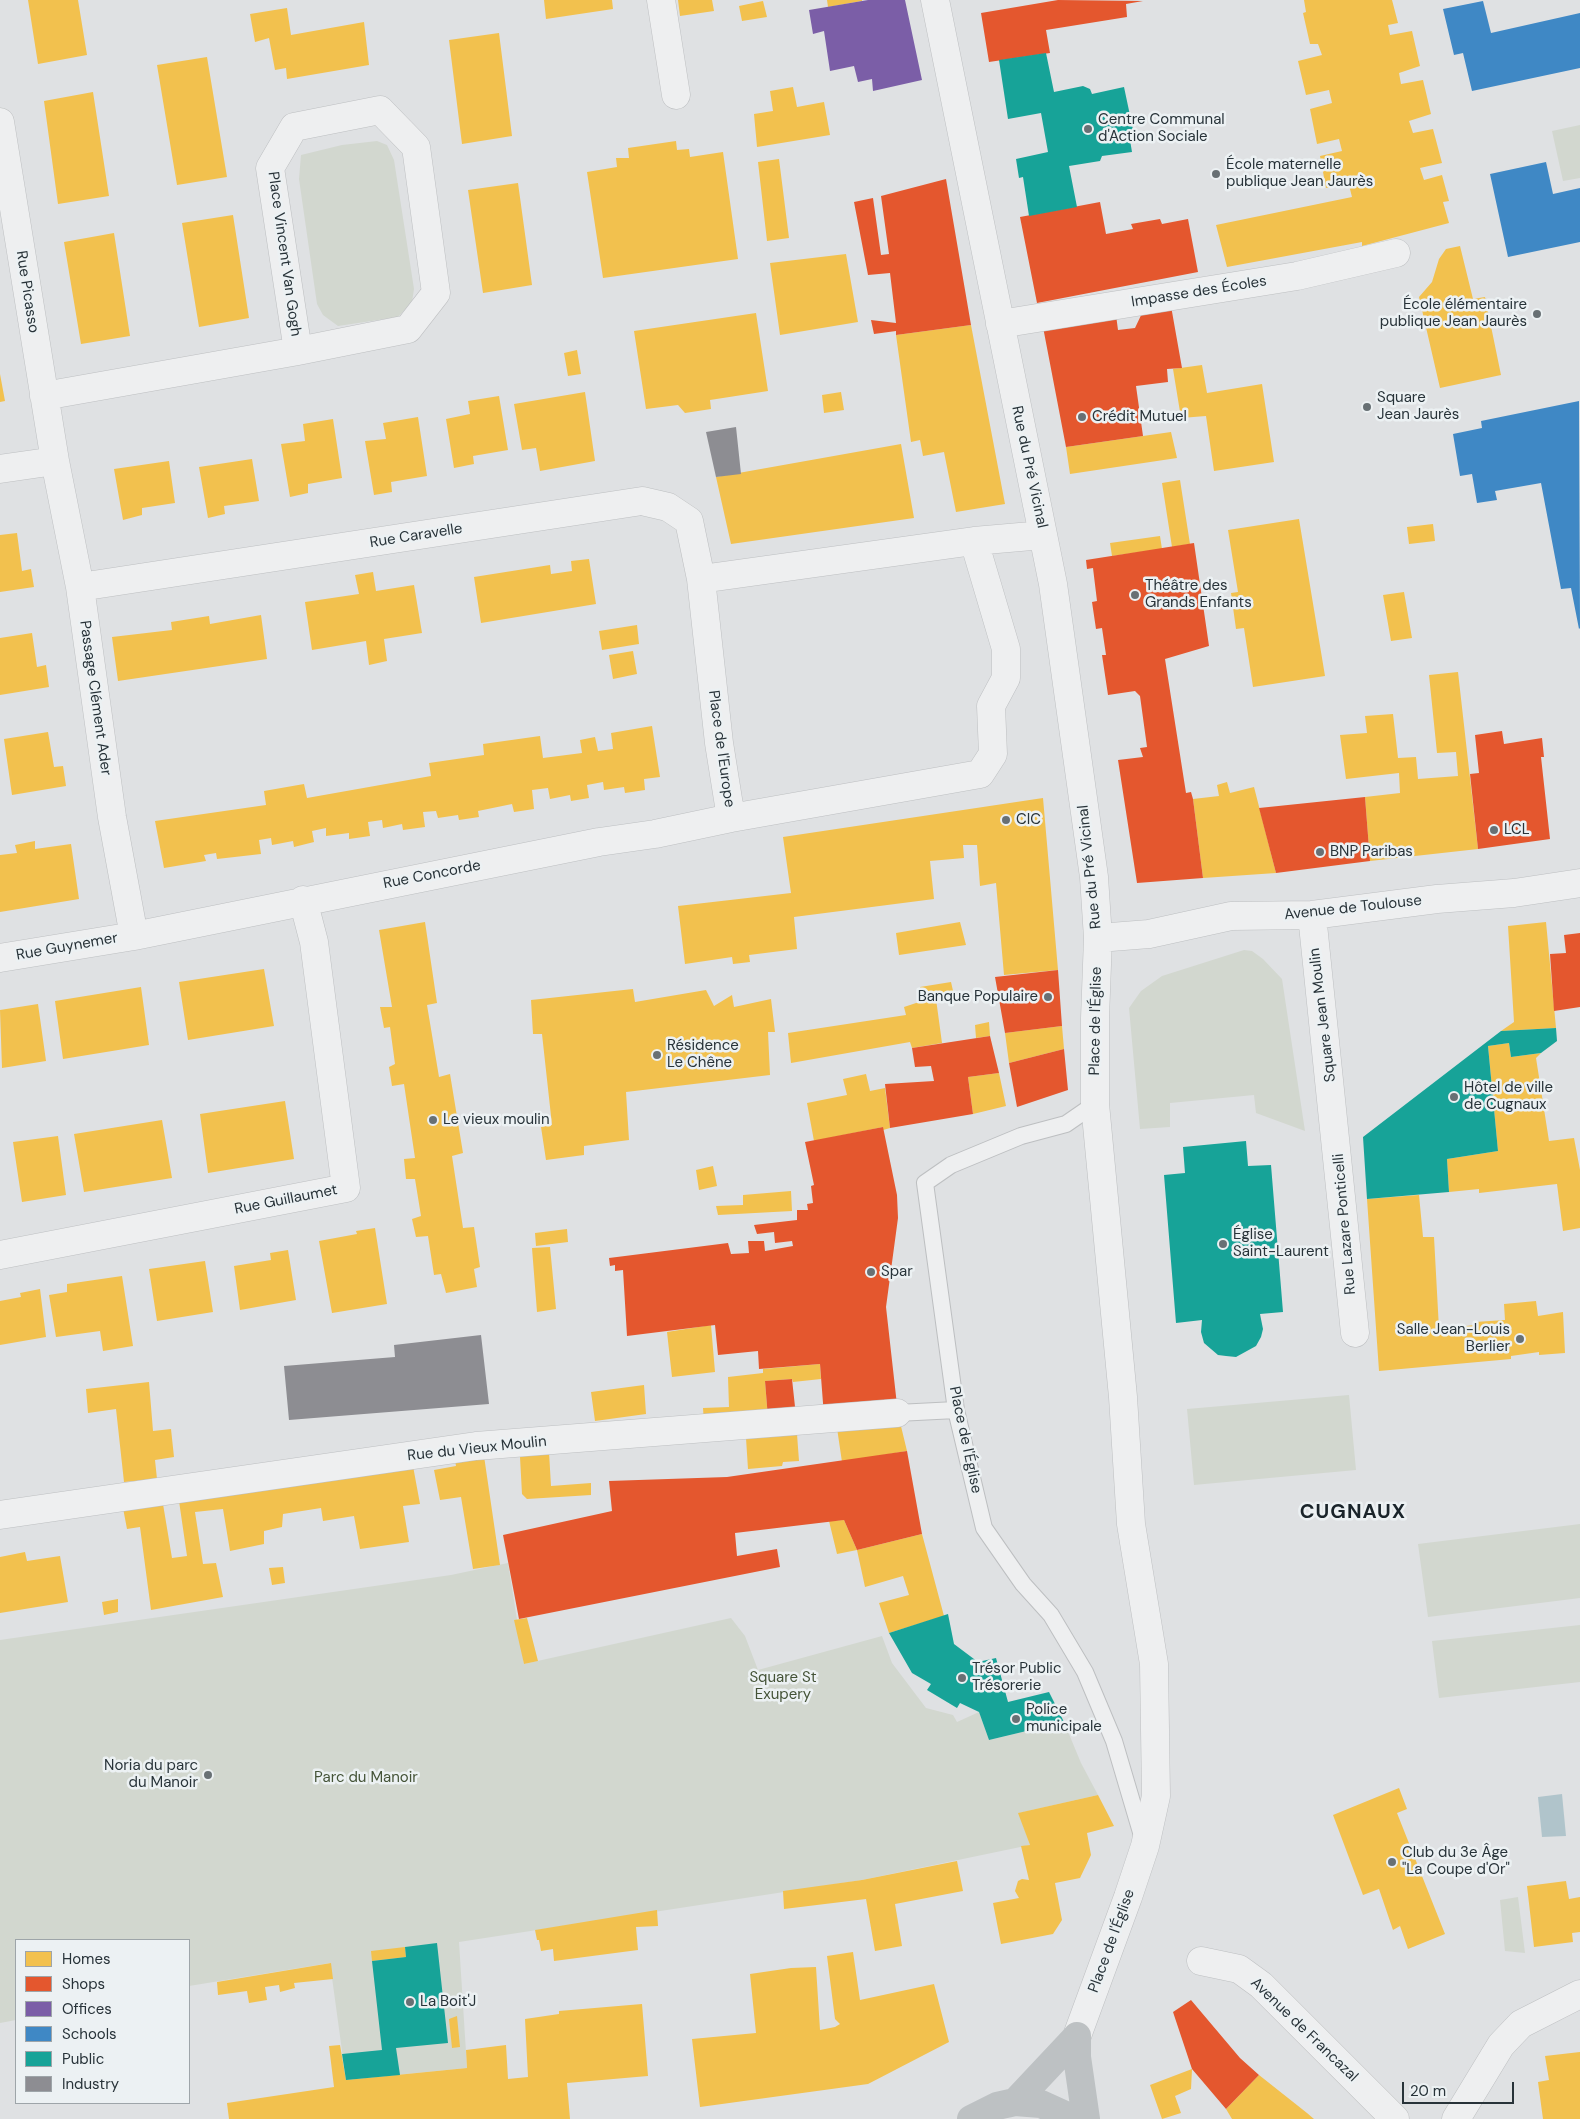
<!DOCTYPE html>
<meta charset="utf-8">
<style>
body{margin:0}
#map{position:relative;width:1580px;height:2119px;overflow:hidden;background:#dfe1e3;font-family:"DM Sans",sans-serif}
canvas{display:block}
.legend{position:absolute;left:15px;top:1939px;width:175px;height:165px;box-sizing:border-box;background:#ecf1f3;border:1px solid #9ea5a9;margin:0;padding:6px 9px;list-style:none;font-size:15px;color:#283339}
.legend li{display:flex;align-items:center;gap:10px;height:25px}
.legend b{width:25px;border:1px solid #9ea5a9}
.scale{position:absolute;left:1402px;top:2082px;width:112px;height:22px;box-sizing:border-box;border:2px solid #283339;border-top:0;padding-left:6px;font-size:15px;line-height:18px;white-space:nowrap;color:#283339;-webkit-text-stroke:4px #ecf1f3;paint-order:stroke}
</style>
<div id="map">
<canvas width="1580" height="2119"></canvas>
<ul class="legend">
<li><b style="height:14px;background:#f2c14e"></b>Homes</li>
<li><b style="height:14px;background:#e4572e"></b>Shops</li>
<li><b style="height:14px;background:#7b5ea7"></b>Offices</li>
<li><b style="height:14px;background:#3f88c5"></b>Schools</li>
<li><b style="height:14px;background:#17a398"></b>Public</li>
<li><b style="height:14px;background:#8d8d92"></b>Industry</li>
</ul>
<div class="scale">20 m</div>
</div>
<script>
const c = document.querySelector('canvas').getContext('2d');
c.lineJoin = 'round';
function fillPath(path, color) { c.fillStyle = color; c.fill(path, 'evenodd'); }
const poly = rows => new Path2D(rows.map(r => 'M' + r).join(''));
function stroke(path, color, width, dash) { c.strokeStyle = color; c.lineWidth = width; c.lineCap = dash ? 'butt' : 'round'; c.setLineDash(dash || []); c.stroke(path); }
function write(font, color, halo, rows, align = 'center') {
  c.font = font + ' "DM Sans",sans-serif'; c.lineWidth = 5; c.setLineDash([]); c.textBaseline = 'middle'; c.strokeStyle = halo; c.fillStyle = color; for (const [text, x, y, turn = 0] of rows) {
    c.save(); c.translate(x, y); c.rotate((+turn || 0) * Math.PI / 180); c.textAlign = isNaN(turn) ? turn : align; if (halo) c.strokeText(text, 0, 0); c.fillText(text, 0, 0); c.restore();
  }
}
const green = poly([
 [1580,125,1580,178,1563,181,1552,131],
 [377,141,387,145,394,160,414,289,412,302,398,317,338,326,323,315,317,304,299,179,301,155,342,145],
 [1244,950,1252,951,1263,959,1282,979,1305,1131,1256,1113,1254,1095,1170,1103,1170,1127,1140,1129,1129,1008,1141,991,1162,976],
 [1349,1395,1356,1470,1194,1485,1187,1409],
 [1580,1524,1580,1598,1428,1617,1418,1544],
 [508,1563,524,1664,731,1618,745,1636,758,1670,882,1636,892,1663,926,1708,953,1715,957,1722,979,1712,989,1740,1064,1722,1081,1763,1098,1795,1019,1813,1030,1845,862,1880,459,1942,467,2068,346,2080,330,1963,189,1986,189,1940,16,1940,16,2020,0,2023,0,1640,451,1575],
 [1580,1625,1580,1682,1439,1698,1432,1641],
 [1518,1897,1525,1953,1505,1951,1500,1900]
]);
const water = poly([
 [1562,1794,1566,1836,1542,1837,1538,1797]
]);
const homes = poly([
 [28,0,78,0,87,55,38,64],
 [544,0,612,0,613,9,546,19],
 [678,0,712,0,714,11,680,16],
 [827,0,862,0,862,1,828,7],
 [1304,0,1392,0,1398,23,1388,25,1390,35,1412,31,1420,66,1399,73,1401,84,1423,80,1431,114,1409,121,1413,133,1433,129,1442,163,1420,168,1424,180,1442,175,1449,201,1443,202,1449,223,1362,246,1362,242,1227,267,1216,225,1352,197,1349,185,1326,188,1320,156,1342,151,1339,139,1317,144,1310,109,1332,103,1329,90,1306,95,1298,61,1322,55,1318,44,1310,44,1303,13,1306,12],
 [763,1,767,17,742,21,739,6],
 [287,8,291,35,364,22,369,65,287,79,286,68,275,70,269,38,255,42,250,14],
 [499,33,512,136,462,144,449,40],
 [207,57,227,177,177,185,157,65],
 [793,87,797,107,824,102,830,135,757,147,754,114,773,111,770,91],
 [93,92,109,196,58,204,44,101],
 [676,141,677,150,689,149,690,157,723,152,738,259,603,278,587,172,617,167,616,158,629,158,628,148],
 [779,159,789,238,767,241,758,162],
 [518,183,532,285,483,293,468,190],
 [233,215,249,318,199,327,182,223],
 [114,233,130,336,81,344,64,242],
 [1460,246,1473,299,1485,297,1501,375,1440,388,1419,297,1432,282,1439,259,1446,249],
 [846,254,858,322,780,335,770,263],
 [756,313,768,391,710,400,711,409,685,413,678,405,646,409,634,331],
 [971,325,1005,504,956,512,944,452,923,456,920,440,911,442,896,335],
 [577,350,581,374,568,376,564,353],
 [1202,365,1207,393,1262,384,1274,462,1214,471,1206,416,1181,418,1173,369],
 [0,374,5,401,0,402],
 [585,392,595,461,540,471,536,448,522,450,514,404],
 [841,392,844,410,824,413,822,395],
 [499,396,508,450,473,456,474,464,454,468,446,419,470,414,468,401],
 [418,417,427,476,391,482,392,492,374,495,365,441,386,439,383,423],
 [333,419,342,478,308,484,308,493,290,497,281,444,305,441,303,424],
 [1171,432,1177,458,1070,474,1066,447],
 [901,444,914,518,731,544,716,477],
 [252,459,259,501,224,506,225,514,208,518,199,467],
 [169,461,175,503,142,508,142,515,123,520,114,469],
 [1180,480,1190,544,1172,547,1162,483],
 [1299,519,1325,676,1253,687,1244,628,1236,629,1231,593,1238,592,1228,530],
 [1433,524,1435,541,1409,544,1407,527],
 [17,533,22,571,31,569,34,587,0,592,0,535],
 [1160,536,1162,549,1112,556,1110,543],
 [589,559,596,604,481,623,474,577,550,565,551,574,572,571,571,561],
 [373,572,376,591,414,585,422,633,384,639,387,661,369,665,366,641,312,650,305,602,359,594,355,575],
 [1404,592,1412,638,1391,641,1383,595],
 [261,615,267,659,118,681,112,637,172,630,171,622,209,616,210,624],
 [637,625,639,644,602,650,599,631],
 [32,633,37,667,46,665,49,687,0,695,0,638],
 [633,651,637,674,613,679,609,655],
 [1458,672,1478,849,1370,861,1365,797,1400,793,1399,773,1346,779,1340,735,1367,733,1365,716,1393,714,1398,758,1416,757,1418,779,1458,776,1456,752,1437,753,1429,675],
 [652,726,660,777,644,779,645,790,625,793,624,787,604,790,603,782,587,785,589,798,571,801,570,795,550,799,548,788,532,790,534,809,514,812,512,804,478,811,479,817,459,820,458,815,438,818,436,811,423,812,425,827,403,830,402,824,383,828,382,820,368,822,370,836,349,839,349,833,326,836,326,828,312,831,314,842,294,847,293,841,272,845,271,838,259,840,261,854,217,859,216,853,204,855,206,861,164,868,155,821,266,805,264,791,304,784,307,798,431,776,429,763,484,755,483,744,540,736,543,758,582,753,580,740,595,737,598,751,613,749,611,733],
 [48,732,54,767,63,766,66,786,12,795,4,739],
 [1227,782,1230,793,1254,787,1276,873,1203,878,1193,799,1219,796,1217,785],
 [1043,798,1058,970,1004,975,996,883,980,886,977,845,963,845,964,858,930,861,934,899,794,917,797,949,749,955,750,962,733,964,732,957,685,964,678,906,791,893,783,837],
 [35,841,35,849,71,844,79,899,0,912,0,855,17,853,15,845],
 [425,922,437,1003,427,1005,439,1077,450,1074,463,1153,452,1156,463,1228,474,1227,480,1267,474,1269,477,1287,446,1293,441,1274,434,1275,428,1236,416,1237,412,1219,421,1216,415,1179,406,1179,404,1159,415,1158,404,1084,392,1086,389,1067,395,1064,390,1027,384,1028,380,1007,392,1007,379,930],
 [960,922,966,945,899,955,896,933],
 [1546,922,1556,1028,1501,1031,1514,1022,1508,926],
 [264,969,274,1026,188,1040,179,982],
 [951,982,954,995,936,999,942,1043,912,1048,910,1042,791,1063,788,1033,906,1015,904,1007,922,1001,920,987],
 [141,987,149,1045,63,1059,55,1001],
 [633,989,635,1002,706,990,714,1006,732,995,734,1007,771,999,775,1032,768,1032,770,1075,626,1092,629,1140,584,1146,584,1155,546,1160,541,1127,552,1125,542,1034,533,1034,531,1000],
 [38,1004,46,1061,2,1068,0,1010],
 [989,1022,990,1036,976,1038,975,1025],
 [1062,1026,1064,1049,1009,1063,1005,1033],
 [1509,1043,1511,1057,1541,1053,1536,1058,1549,1141,1574,1138,1580,1170,1580,1228,1563,1231,1557,1184,1479,1193,1479,1189,1449,1192,1447,1159,1498,1151,1488,1046],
 [999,1073,1006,1106,973,1114,968,1077],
 [866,1074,870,1091,885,1088,890,1128,883,1130,883,1127,814,1141,807,1103,847,1095,843,1079],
 [285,1101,294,1159,208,1173,200,1114],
 [162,1120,172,1178,84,1192,74,1134],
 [58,1136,66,1195,22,1202,13,1142],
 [713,1166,717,1186,699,1190,696,1170],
 [791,1191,792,1211,718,1215,716,1206,743,1205,743,1195],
 [1419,1195,1423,1237,1434,1237,1439,1329,1475,1325,1475,1322,1505,1320,1504,1304,1536,1301,1538,1316,1563,1312,1565,1353,1539,1355,1539,1352,1511,1356,1511,1359,1379,1371,1367,1199],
 [375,1228,387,1304,332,1313,319,1241,357,1234,356,1231],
 [567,1229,568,1242,536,1246,535,1233],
 [550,1247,556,1309,537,1312,532,1248],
 [288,1250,296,1300,240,1310,234,1266,271,1260,270,1253],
 [205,1261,213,1312,157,1321,149,1269],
 [122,1276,133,1346,103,1351,100,1331,56,1337,49,1295,67,1292,67,1284],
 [40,1289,46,1337,0,1345,0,1301,21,1297,20,1293],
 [711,1325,715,1372,672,1377,667,1332],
 [820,1364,821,1379,793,1382,792,1379,765,1381,768,1418,704,1423,703,1408,729,1407,728,1377,763,1373,763,1369],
 [149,1382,153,1431,171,1429,174,1457,155,1460,157,1479,124,1482,116,1409,88,1413,86,1389],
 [644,1385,646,1414,595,1421,591,1392],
 [899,1418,907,1451,842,1462,837,1428],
 [797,1434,799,1461,783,1462,782,1466,748,1469,746,1438],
 [549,1452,551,1486,591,1483,591,1495,527,1499,522,1494,520,1457,523,1454],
 [484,1456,500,1565,473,1569,461,1497,440,1500,434,1470,456,1466,455,1460],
 [413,1466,420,1504,403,1506,409,1542,360,1549,354,1516,323,1521,321,1508,283,1514,282,1527,264,1531,264,1544,230,1551,223,1509,195,1512,203,1564,216,1563,223,1597,151,1610,140,1527,127,1529,123,1508,163,1504,172,1558,187,1556,179,1501],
 [844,1520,857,1550,837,1554,829,1521],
 [922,1534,944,1616,889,1633,879,1603,909,1595,903,1576,865,1587,857,1550],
 [25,1552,27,1561,60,1556,68,1602,0,1613,0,1557],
 [283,1567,285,1583,272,1585,269,1568],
 [118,1599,118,1612,104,1615,102,1602],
 [527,1618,538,1661,524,1664,514,1620],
 [1399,1788,1407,1809,1397,1813,1445,1934,1408,1949,1400,1926,1393,1930,1379,1889,1363,1895,1333,1815],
 [1098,1795,1114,1826,1087,1833,1091,1855,1080,1878,1055,1883,1062,1920,1053,1934,1001,1944,993,1903,1019,1898,1015,1891,1018,1881,1022,1879,1029,1880,1021,1846,1030,1845,1018,1813],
 [957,1861,963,1891,895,1904,902,1946,875,1951,866,1899,784,1909,783,1891,862,1880],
 [1566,1881,1569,1899,1580,1897,1580,1932,1572,1933,1573,1942,1534,1947,1527,1886],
 [657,1910,658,1926,636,1927,638,1950,554,1961,553,1949,541,1951,539,1940,537,1940,535,1930],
 [405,1947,406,1957,372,1961,371,1951],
 [853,1952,860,2000,934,1984,949,2042,868,2084,700,2107,692,2039,756,2033,750,1974,791,1968,816,1967,820,2030,835,2027,840,2024,835,2019,827,1956],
 [331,1963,333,1979,294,1983,295,1988,280,1992,279,1985,265,1987,267,2000,249,2003,247,1991,218,1995,217,1982],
 [642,2004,648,2076,567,2083,570,2119,229,2119,227,2103,334,2087,329,2046,340,2045,346,2080,467,2068,466,2050,506,2045,508,2079,528,2077,525,2019,559,2014,559,2011],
 [457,2016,460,2047,452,2048,449,2019],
 [1580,2052,1580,2119,1543,2119,1538,2082,1549,2080,1545,2056],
 [1192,2069,1191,2089,1175,2096,1181,2113,1162,2119,1150,2085],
 [1259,2075,1307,2113,1314,2119,1232,2119,1226,2109]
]);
const shops = poly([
 [1058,0,1143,1,1126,4,1127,17,1046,30,1050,53,989,62,981,13],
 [946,179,971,325,896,335,896,331,874,334,871,320,896,323,890,273,868,275,854,202,873,198,881,255,889,254,881,196],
 [1100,202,1106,234,1133,229,1131,224,1160,219,1162,224,1188,219,1198,272,1037,303,1020,217],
 [1171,306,1182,368,1167,369,1168,382,1136,386,1143,436,1066,447,1043,327,1116,315,1118,330,1135,328,1144,309],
 [1194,543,1209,646,1165,659,1186,793,1191,792,1193,799,1203,878,1137,883,1118,760,1143,757,1140,748,1147,747,1140,696,1135,691,1108,695,1102,655,1106,655,1102,628,1096,629,1092,602,1097,601,1093,568,1087,569,1086,560],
 [1502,731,1504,744,1542,738,1544,757,1541,757,1550,839,1478,849,1470,774,1479,773,1475,735],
 [1365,797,1370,861,1276,873,1259,808],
 [1580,933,1580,1007,1554,1011,1550,954,1566,953,1564,935],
 [1058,970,1062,1026,1005,1033,995,977],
 [990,1036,999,1073,968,1077,973,1114,890,1128,885,1084,934,1081,931,1066,915,1067,912,1048],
 [1064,1049,1068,1090,1017,1107,1009,1063],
 [883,1127,897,1195,898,1218,886,1307,897,1405,824,1416,820,1364,759,1369,758,1351,718,1355,715,1325,627,1336,623,1270,615,1271,615,1265,610,1266,609,1258,728,1243,731,1254,749,1253,748,1241,764,1241,765,1251,793,1246,792,1241,775,1243,774,1232,757,1234,754,1225,797,1220,797,1210,808,1210,807,1204,813,1203,811,1186,814,1185,805,1142],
 [792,1379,796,1416,768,1418,765,1381],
 [907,1451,922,1534,857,1550,844,1520,735,1533,737,1556,777,1549,780,1567,519,1619,503,1535,612,1511,609,1481,727,1477],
 [1191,2000,1240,2058,1259,2075,1226,2109,1192,2069,1173,2012]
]);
const offices = poly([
 [868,0,905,0,922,80,873,91,872,79,858,82,854,66,830,71,824,31,813,34,809,10]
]);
const schools = poly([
 [1483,1,1491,33,1580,13,1580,68,1472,91,1463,53,1454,55,1443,9],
 [1546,162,1553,194,1580,188,1580,242,1508,257,1490,174],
 [1579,401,1580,628,1579,629,1571,588,1561,589,1541,483,1495,491,1497,500,1477,503,1472,474,1460,476,1453,434,1482,428,1481,421]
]);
const public = poly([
 [1046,53,1054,92,1083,86,1090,89,1092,94,1124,87,1135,139,1130,140,1132,152,1102,156,1100,161,1069,166,1077,207,1029,216,1023,177,1019,178,1016,159,1048,152,1041,113,1008,119,999,60],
 [1556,1028,1557,1041,1541,1053,1511,1057,1509,1043,1488,1046,1498,1151,1447,1159,1449,1192,1367,1199,1363,1137,1501,1031],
 [1246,1141,1248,1166,1271,1165,1283,1312,1260,1314,1263,1329,1261,1337,1256,1346,1236,1357,1226,1356,1218,1355,1204,1343,1201,1332,1202,1320,1176,1323,1164,1175,1185,1173,1183,1147],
 [948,1614,954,1644,978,1662,996,1658,1008,1702,1049,1692,1064,1722,989,1740,979,1712,960,1703,957,1708,927,1690,931,1684,912,1673,889,1633],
 [437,1943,448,2043,396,2048,400,2075,346,2080,342,2054,382,2050,372,1961,406,1957,405,1947]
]);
const industry = poly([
 [736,427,741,474,716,477,706,432],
 [481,1335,489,1404,289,1420,284,1366,395,1357,394,1345]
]);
const lane = poly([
 [1095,1104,1066,1124,1021,1136,951,1165,925,1183,956,1410,984,1528,1023,1584,1051,1615,1085,1672,1114,1741,1143,1839],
 [897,1413,956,1410]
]);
const street = poly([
 [661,0,676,95],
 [935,0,1053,584,1094,877,1098,938,1095,1018,1095,1104,1123,1397,1131,1524,1154,1664,1156,1796,1145,1846,1128,1897,1077,2036],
 [0,122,55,461,80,587,112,817,134,936],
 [1000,324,1297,276,1396,253],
 [44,396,298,351,408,329,436,293,416,147,380,110,294,127,270,168,298,351],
 [0,469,55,461],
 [701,579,974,541,1043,535],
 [80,587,642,501,668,507,689,521,701,579,719,743,731,818,980,774,993,754,991,706,1006,678,1006,649,974,541],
 [1312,915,1355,1333],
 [1098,938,1149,934,1231,916,1312,915,1437,899,1514,893,1580,883],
 [0,958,134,936,599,842,655,834,731,818],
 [0,1255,346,1188,314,942,303,900],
 [0,1515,476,1446,897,1413],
 [1201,1961,1239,1969,1261,1985,1395,2119],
 [1456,2119,1501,2045,1521,2024,1580,1994]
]);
const secondary = poly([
 [1077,2036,1077,2057,1086,2119],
 [1015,2102,1077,2036],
 [971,2119,997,2106,1015,2102,1041,2104,1074,2119]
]);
const markers = [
 [1088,129,5,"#687074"],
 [1216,174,5,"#687074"],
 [1537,314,5,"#687074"],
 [1367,407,5,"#687074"],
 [1082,417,5,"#687074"],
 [1135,595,5,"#687074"],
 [1006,820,5,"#687074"],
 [1494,830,5,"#687074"],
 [1320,852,5,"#687074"],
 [1048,997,5,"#687074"],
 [657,1055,5,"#687074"],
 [1454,1097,5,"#687074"],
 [433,1120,5,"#687074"],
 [1223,1244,5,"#687074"],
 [871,1272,5,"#687074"],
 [1520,1339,5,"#687074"],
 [962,1678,5,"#687074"],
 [1016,1719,5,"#687074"],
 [208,1775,5,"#687074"],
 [1392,1862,5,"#687074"],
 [410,2002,5,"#687074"]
];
const poiNames = [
 ["Centre Communal",1098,120],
 ["d'Action Sociale",1098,137],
 ["École maternelle",1226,165],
 ["publique Jean Jaurès",1226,182],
 ["École élémentaire",1527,305,"right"],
 ["publique Jean Jaurès",1527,322,"right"],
 ["Square",1377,398],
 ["Jean Jaurès",1377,415],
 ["Crédit Mutuel",1092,417],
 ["Théâtre des",1145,586],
 ["Grands Enfants",1145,603],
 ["CIC",1016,820],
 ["LCL",1504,830],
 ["BNP Paribas",1330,852],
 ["Banque Populaire",1038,997,"right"],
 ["Résidence",667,1046],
 ["Le Chêne",667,1063],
 ["Hôtel de ville",1464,1088],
 ["de Cugnaux",1464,1105],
 ["Le vieux moulin",443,1120],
 ["Église",1233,1235],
 ["Saint-Laurent",1233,1252],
 ["Spar",881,1272],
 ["Salle Jean-Louis",1510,1330,"right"],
 ["Berlier",1510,1347,"right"],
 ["Trésor Public",972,1669],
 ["Trésorerie",972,1686],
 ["Police",1026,1710],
 ["municipale",1026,1727],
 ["Noria du parc",198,1766,"right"],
 ["du Manoir",198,1783,"right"],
 ["Club du 3e Âge",1402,1853],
 ["\"La Coupe d'Or\"",1402,1870],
 ["La Boit'J",420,2002]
];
const streetNames = [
 ["Place Vincent Van Gogh",284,254,82],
 ["Rue Picasso",27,292,81],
 ["Impasse des Écoles",1199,292,-9],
 ["Rue du Pré Vicinal",1029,467,78],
 ["Rue Caravelle",416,536,-9],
 ["Passage Clément Ader",95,698,82],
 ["Place de l'Europe",721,749,82],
 ["Rue du Pré Vicinal",1090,867,-96],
 ["Rue Concorde",432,875,-11],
 ["Avenue de Toulouse",1353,908,-6],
 ["Rue Guynemer",67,947,-10],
 ["Square Jean Moulin",1323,1015,-97],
 ["Place de l'Église",1096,1021,-89],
 ["Rue Guillaumet",286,1200,-11],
 ["Rue Lazare Ponticelli",1345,1224,-95],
 ["Place de l'Église",965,1440,78],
 ["Rue du Vieux Moulin",477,1449,-6],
 ["Place de l'Église",1112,1941,-70],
 ["Avenue de Francazal",1304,2030,44]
];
const parkNames = [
 ["Square St",783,1678],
 ["Exupery",783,1695],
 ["Parc du Manoir",366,1778]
];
const districtNames = [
 ["CUGNAUX",1353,1513]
];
fillPath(green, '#d2d7cf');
fillPath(water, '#b0c4cb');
fillPath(homes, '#f2c14e');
fillPath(shops, '#e4572e');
fillPath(offices, '#7b5ea7');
fillPath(schools, '#3f88c5');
fillPath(public, '#17a398');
fillPath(industry, '#8d8d92');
stroke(lane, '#bdbfc1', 18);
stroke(street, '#bdbfc1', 29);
stroke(lane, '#eeeff0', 16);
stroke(street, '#eeeff0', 28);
stroke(secondary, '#bdc1c3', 28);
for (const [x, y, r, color] of markers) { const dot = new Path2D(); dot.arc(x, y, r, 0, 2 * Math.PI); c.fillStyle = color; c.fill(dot); stroke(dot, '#ecf1f3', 2); }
write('15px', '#283339', '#ecf1f3', poiNames, 'left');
write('15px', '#283339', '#ecf1f3', streetNames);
write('15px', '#445337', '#ecf1f3', parkNames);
c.letterSpacing = '1px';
write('bold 20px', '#1a242a', '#ecf1f3', districtNames);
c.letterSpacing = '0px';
</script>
